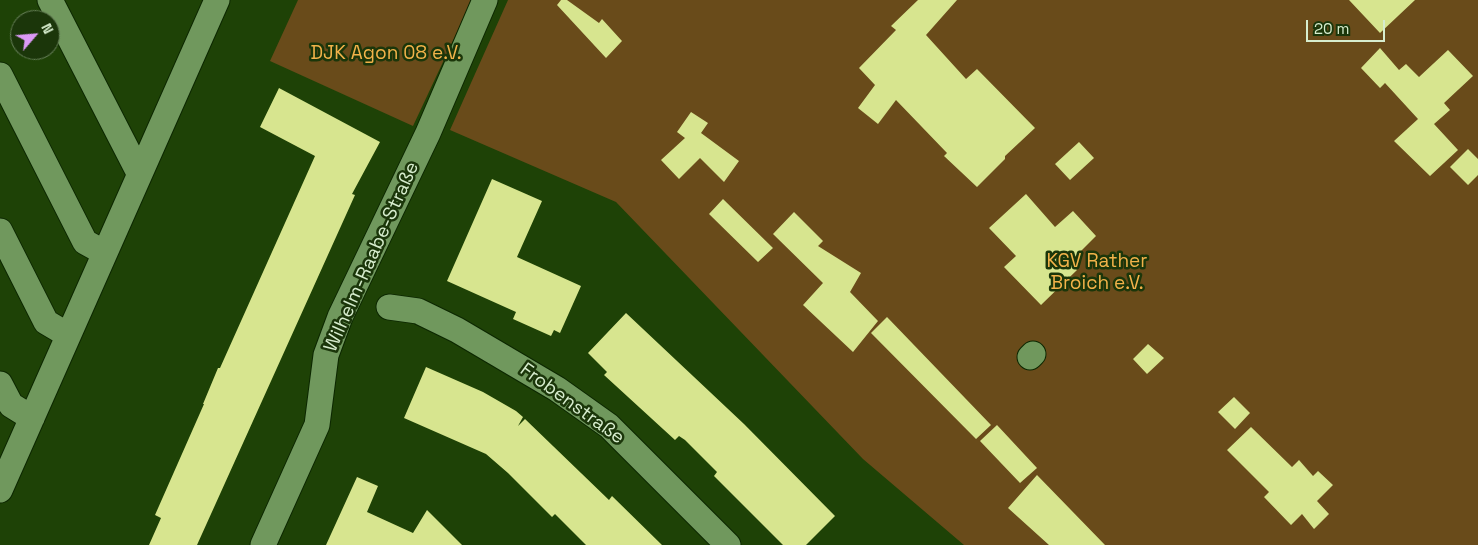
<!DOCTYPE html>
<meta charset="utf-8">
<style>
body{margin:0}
#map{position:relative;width:1478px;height:545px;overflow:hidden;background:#1e4206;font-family:"Space Grotesk",sans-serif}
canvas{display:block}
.north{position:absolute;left:10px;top:10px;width:50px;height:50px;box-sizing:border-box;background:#1b360a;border:1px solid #667f58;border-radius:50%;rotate:63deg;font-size:14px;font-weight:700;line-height:20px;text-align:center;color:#d7edce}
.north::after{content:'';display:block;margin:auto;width:18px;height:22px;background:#db99f5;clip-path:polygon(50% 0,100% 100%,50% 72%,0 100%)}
.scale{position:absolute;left:1306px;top:20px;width:79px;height:22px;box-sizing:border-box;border:2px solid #d7edce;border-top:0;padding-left:6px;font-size:15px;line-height:18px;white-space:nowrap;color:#d7edce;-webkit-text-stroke:4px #1b360a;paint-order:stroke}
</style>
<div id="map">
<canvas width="1478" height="545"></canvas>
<div class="north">N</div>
<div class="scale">20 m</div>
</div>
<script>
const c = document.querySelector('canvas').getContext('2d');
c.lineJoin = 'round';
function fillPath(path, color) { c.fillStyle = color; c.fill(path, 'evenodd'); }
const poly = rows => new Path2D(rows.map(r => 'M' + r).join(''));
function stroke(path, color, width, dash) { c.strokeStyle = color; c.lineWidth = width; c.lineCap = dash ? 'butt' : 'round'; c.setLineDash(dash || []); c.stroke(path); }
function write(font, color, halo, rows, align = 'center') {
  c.font = font + ' "Space Grotesk",sans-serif'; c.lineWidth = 5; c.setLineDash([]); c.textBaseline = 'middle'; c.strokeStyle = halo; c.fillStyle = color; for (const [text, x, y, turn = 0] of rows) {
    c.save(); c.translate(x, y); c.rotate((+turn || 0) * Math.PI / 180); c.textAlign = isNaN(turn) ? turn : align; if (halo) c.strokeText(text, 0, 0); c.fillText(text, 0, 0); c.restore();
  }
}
const green = poly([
 [298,0,472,0,413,126,270,61],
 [508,0,1478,0,1478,545,964,545,863,459,616,202,450,130]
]);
const building = poly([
 [561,0,567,0,599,23,602,19,622,41,606,58,557,5],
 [918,0,957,0,926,35,966,79,977,69,1035,128,1005,156,1005,159,977,187,944,156,947,153,896,100,878,124,858,108,875,85,859,68,896,30,891,26],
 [1349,0,1415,0,1380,33],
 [1380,48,1399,70,1406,64,1419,77,1448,50,1473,76,1444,103,1450,110,1434,124,1458,150,1430,176,1394,141,1418,119,1385,83,1380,88,1361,68],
 [279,88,380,142,352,194,355,195,197,545,149,545,161,518,155,515,204,404,203,404,218,368,220,368,315,156,260,127],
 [691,112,708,123,701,133,739,161,724,182,700,158,679,179,661,160,685,138,677,132],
 [1079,142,1094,158,1070,180,1055,164],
 [1468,149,1478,159,1478,175,1468,185,1450,167],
 [492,179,542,201,517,257,581,286,560,333,554,330,551,336,513,319,516,312,447,281],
 [1026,194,1055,227,1073,211,1096,236,1070,262,1077,270,1041,305,1004,267,1016,256,989,228],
 [723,199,773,248,758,262,709,214],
 [794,212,823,241,818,246,861,273,850,292,878,321,853,352,803,305,823,283,773,234],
 [626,313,744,424,835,516,806,545,783,545,714,476,717,472,685,440,679,436,675,440,604,375,607,372,588,353],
 [887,317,991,425,976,439,871,333],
 [1148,344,1164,358,1147,374,1133,359],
 [426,367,483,392,516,411,523,417,518,426,525,419,609,500,612,496,662,545,586,545,555,514,552,517,508,473,486,454,404,418],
 [1234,397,1250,413,1235,429,1218,412],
 [997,425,1037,468,1020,483,980,441],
 [1251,427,1292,467,1299,460,1313,476,1318,471,1333,485,1317,501,1329,514,1314,529,1302,514,1291,525,1264,497,1269,492,1227,450],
 [1037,475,1105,545,1049,545,1008,508],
 [357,477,378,486,367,512,413,533,427,510,462,545,326,545]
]);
const minor = poly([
 [50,0,139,173],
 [0,75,85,242,105,253],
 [0,231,46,322,68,335],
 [389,307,418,311,457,330,557,389,609,426,728,545],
 [1030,357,1033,354],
 [0,384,11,405,32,418],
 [0,490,217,0],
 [263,545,317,425,326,355,340,317,428,133,485,0]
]);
const parkNames = [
 ["DJK Agon 08 e.V.",386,54],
 ["KGV Rather",1097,262],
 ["Broich e.V.",1097,284]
];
const streetNames = [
 ["Wilhelm-Raabe-Straße",372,257,-66],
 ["Frobenstraße",572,404,36]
];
fillPath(green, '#694b1a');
fillPath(building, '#d7e58f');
stroke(minor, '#0c2700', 27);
stroke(minor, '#70985d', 25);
write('19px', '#f2b24a', '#1b360a', parkNames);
write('19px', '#d7edce', '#1b360a', streetNames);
</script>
